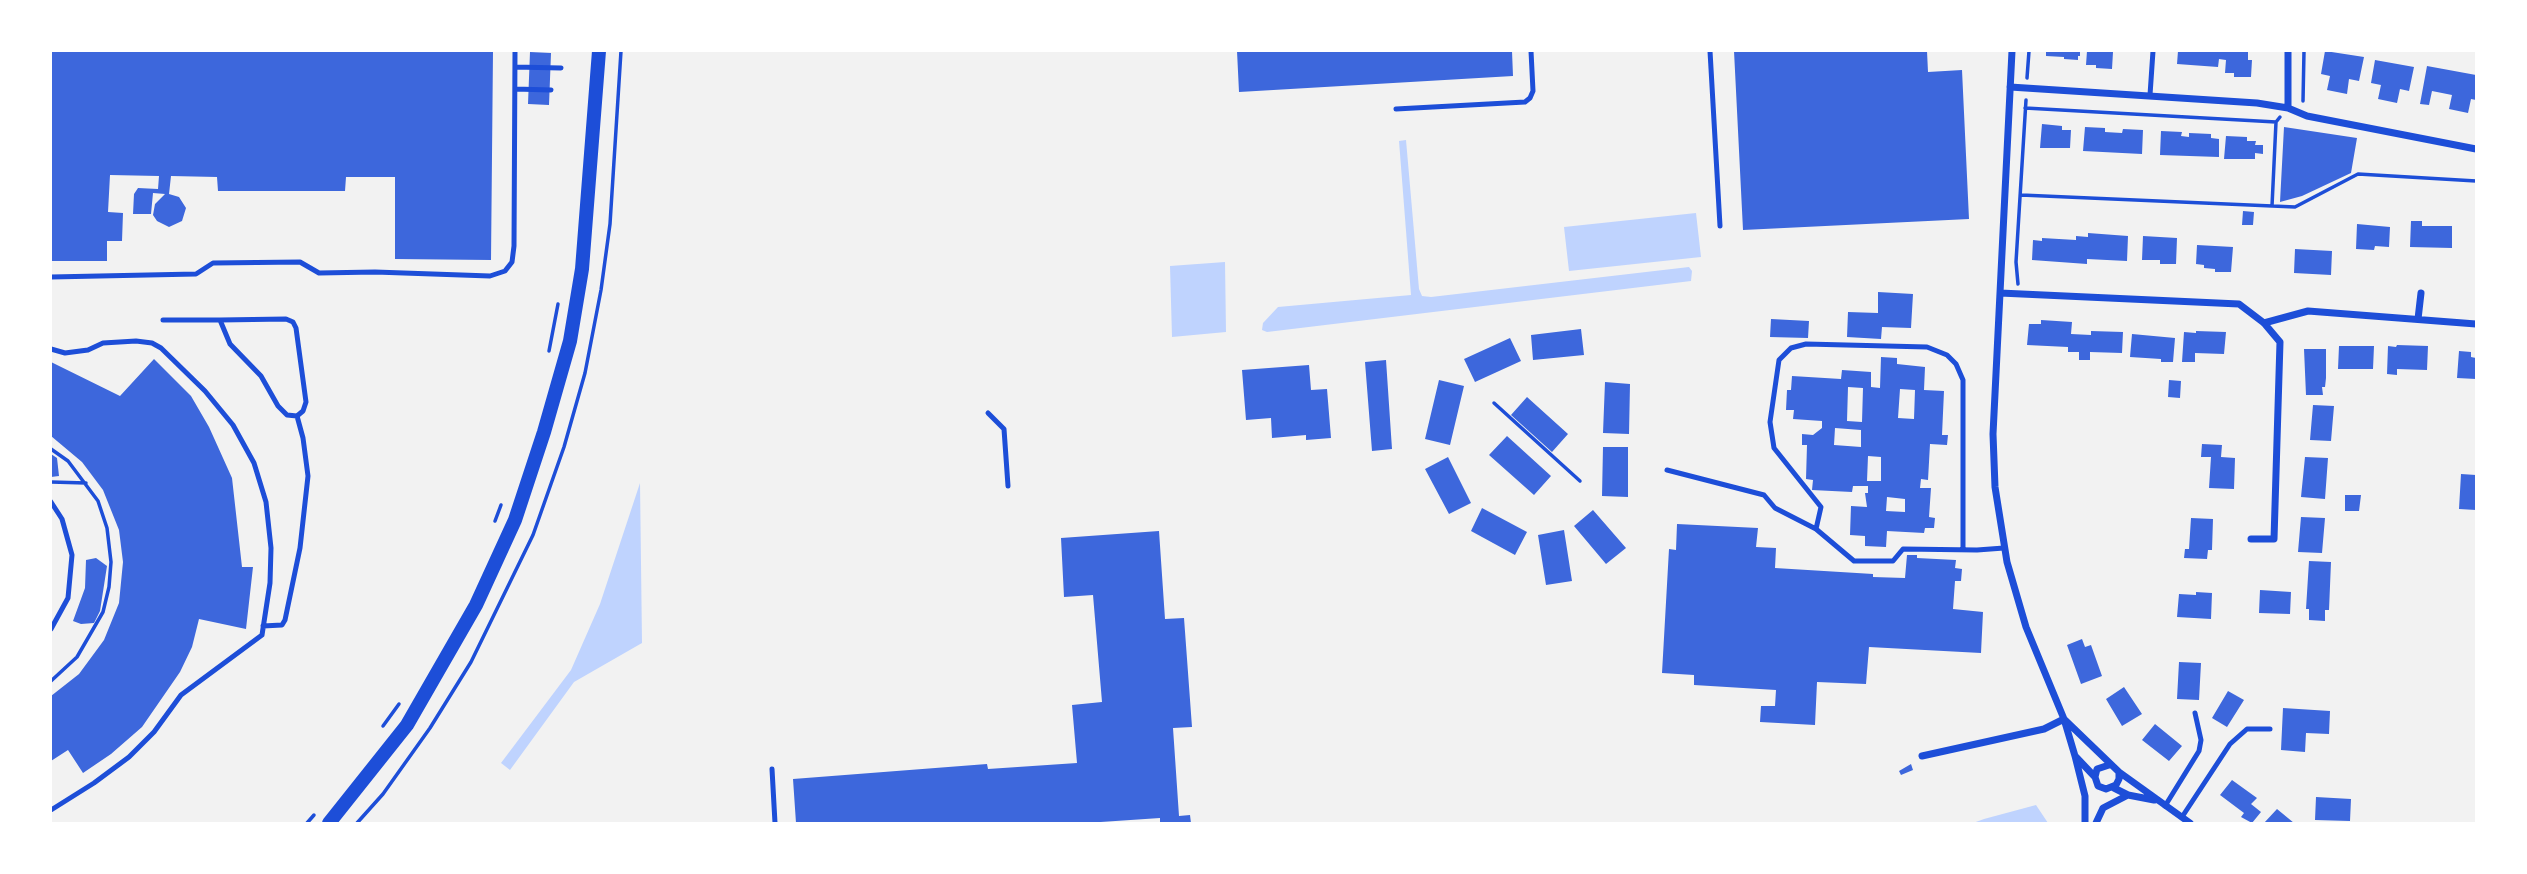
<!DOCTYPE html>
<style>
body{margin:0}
#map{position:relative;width:2527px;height:874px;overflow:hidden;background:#f2f2f2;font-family:"Titillium Web",sans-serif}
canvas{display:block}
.frame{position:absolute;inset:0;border:52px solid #fff;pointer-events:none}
</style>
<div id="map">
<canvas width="2527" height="874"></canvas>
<div class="frame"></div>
</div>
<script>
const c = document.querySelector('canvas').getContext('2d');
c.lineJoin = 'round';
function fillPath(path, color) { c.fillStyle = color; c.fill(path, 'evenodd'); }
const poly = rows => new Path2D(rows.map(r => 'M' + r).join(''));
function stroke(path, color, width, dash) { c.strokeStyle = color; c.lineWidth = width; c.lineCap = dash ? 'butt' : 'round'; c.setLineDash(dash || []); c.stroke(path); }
const water = poly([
 [1406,140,1419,289,1422,296,1431,297,1689,267,1692,271,1691,281,1267,332,1262,330,1263,323,1278,307,1411,295,1399,141],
 [1696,213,1701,257,1569,271,1564,227],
 [1225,262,1226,332,1172,337,1170,266],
 [640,483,642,643,574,682,510,770,501,763,571,670,600,604],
 [2036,805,2048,823,1973,823,1984,819]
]);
const building = poly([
 [51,51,493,51,491,260,395,259,395,177,346,177,345,191,218,191,217,177,171,176,169,194,179,197,186,208,182,221,169,227,157,221,153,215,155,204,165,194,153,193,151,214,133,214,134,194,138,188,158,189,159,176,110,175,108,212,123,213,122,241,107,241,107,261,51,261],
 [1237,51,1512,51,1513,76,1239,92],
 [1734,51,1927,51,1928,72,1962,70,1969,219,1743,230],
 [2046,51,2080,51,2080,56,2078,56,2078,60,2064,59,2064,57,2046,56],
 [2087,51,2113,52,2112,69,2096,68,2096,65,2086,65],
 [2178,51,2248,51,2248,60,2252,60,2251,77,2234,77,2234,73,2225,73,2226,60,2219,59,2218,67,2177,64],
 [2325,51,2364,57,2359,81,2349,79,2347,94,2327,90,2330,76,2321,74],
 [530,52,551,53,549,105,528,104],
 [2375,60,2414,67,2409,91,2400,89,2397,103,2378,99,2381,85,2371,83],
 [2427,66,2476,75,2476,100,2471,99,2468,113,2449,109,2452,95,2432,91,2429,105,2420,104],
 [2042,124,2062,126,2062,130,2071,130,2070,148,2040,148],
 [2085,127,2105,128,2105,132,2122,133,2123,129,2143,130,2142,154,2083,151],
 [2284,127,2357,138,2351,173,2302,196,2280,202],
 [2161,131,2182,132,2181,136,2189,137,2189,133,2211,134,2211,138,2219,139,2219,157,2160,155],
 [2226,136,2247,137,2247,141,2256,141,2255,145,2263,145,2263,154,2255,153,2255,159,2224,159],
 [2243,211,2254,212,2253,225,2242,225],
 [2411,221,2422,221,2422,226,2452,226,2452,248,2410,247],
 [2357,224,2390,227,2389,247,2375,246,2374,250,2356,249],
 [2088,233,2128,236,2127,261,2087,259,2087,264,2032,260,2033,240,2042,241,2042,238,2076,240,2076,236,2088,237],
 [2143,236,2177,238,2176,264,2160,264,2160,260,2142,260],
 [2197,245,2233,247,2231,272,2215,272,2215,269,2204,268,2204,265,2196,264],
 [2295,249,2332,251,2331,275,2294,273],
 [1878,292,1913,294,1911,328,1882,327,1881,339,1847,337,1848,312,1878,313],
 [1771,319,1809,321,1808,338,1770,337],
 [2041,320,2072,322,2071,334,2091,335,2091,331,2123,332,2122,353,2090,352,2090,360,2079,360,2079,352,2068,352,2068,347,2027,345,2029,324,2041,324],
 [1581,329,1584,355,1533,360,1531,335],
 [2196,331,2226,332,2224,354,2195,353,2195,362,2182,362,2184,332,2196,333],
 [2132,334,2175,338,2173,362,2161,362,2161,359,2130,357],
 [1510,338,1521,361,1475,382,1464,359],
 [2397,345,2428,346,2427,370,2397,369,2397,375,2387,374,2388,346,2396,347],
 [2339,346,2374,346,2373,369,2338,369],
 [2304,349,2326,349,2326,378,2325,387,2322,387,2323,395,2306,395],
 [2459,351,2471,352,2471,357,2476,358,2476,379,2457,378],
 [1881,357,1897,358,1897,364,1925,367,1924,390,1944,391,1942,435,1948,435,1947,445,1930,444,1928,480,1921,479,1920,488,1931,488,1929,517,1935,518,1934,528,1925,528,1924,533,1887,531,1886,547,1865,546,1865,536,1850,535,1851,506,1867,507,1865,493,1868,493,1868,486,1853,486,1852,492,1812,490,1813,480,1806,479,1807,445,1802,445,1802,434,1813,435,1822,428,1822,421,1793,419,1794,410,1786,410,1787,390,1791,390,1792,376,1841,379,1842,370,1871,372,1871,387,1880,388],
 [1848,387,1863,388,1862,422,1847,421],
 [1900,389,1915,390,1914,419,1898,418],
 [1835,428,1861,430,1861,447,1834,445],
 [1868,456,1881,457,1881,481,1867,481],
 [1887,497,1905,499,1905,512,1886,511],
 [154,359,191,396,209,427,232,478,242,567,253,567,246,629,199,619,192,647,180,672,142,727,111,754,83,773,68,750,51,761,51,696,79,674,104,640,119,603,123,562,119,530,103,490,82,462,51,436,51,362,120,396],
 [1386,360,1392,449,1372,451,1365,362],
 [1309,365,1311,390,1327,389,1331,438,1306,440,1306,435,1272,438,1271,418,1246,420,1242,370],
 [1439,380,1464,386,1450,445,1425,439],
 [2169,380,2181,381,2180,398,2168,397],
 [1605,382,1630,384,1629,434,1603,433],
 [1527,397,1568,434,1552,452,1511,415],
 [2313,405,2334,406,2331,441,2310,440],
 [1507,436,1551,476,1534,495,1489,455],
 [2202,444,2222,445,2221,457,2235,458,2234,489,2209,488,2211,457,2201,457],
 [1603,447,1628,447,1628,497,1602,496],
 [51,454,57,458,59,476,51,477],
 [1448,457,1471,503,1449,514,1425,469],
 [2305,457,2328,458,2325,499,2301,497],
 [2461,474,2476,475,2476,510,2459,509],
 [2345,495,2361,495,2359,511,2345,511],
 [1482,508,1527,532,1515,555,1471,531],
 [1593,510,1626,548,1606,564,1574,526],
 [2301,517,2325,518,2322,553,2298,552],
 [2191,518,2213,519,2212,550,2208,550,2207,559,2184,558,2185,549,2189,549],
 [1677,524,1758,528,1756,547,1776,548,1775,568,1873,574,1873,577,1905,578,1907,555,1917,555,1917,558,1956,560,1955,568,1962,569,1961,581,1955,581,1953,609,1983,612,1981,653,1869,647,1866,684,1817,682,1815,725,1760,722,1761,706,1775,706,1776,690,1694,685,1694,675,1662,673,1669,549,1676,550],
 [1564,530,1572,581,1546,585,1538,535],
 [1159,531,1165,619,1184,618,1192,727,1173,728,1179,816,1190,815,1191,823,1160,823,1160,818,1086,823,796,823,793,779,987,764,988,769,1077,763,1072,705,1102,702,1093,595,1064,597,1061,538],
 [96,558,107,566,100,611,94,623,81,624,73,621,85,588,86,560],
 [2309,561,2331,562,2329,610,2325,610,2325,621,2309,620,2309,609,2306,609],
 [2260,590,2291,592,2290,614,2259,613],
 [2196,592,2212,593,2211,619,2177,617,2179,594,2196,595],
 [2082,639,2085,647,2091,645,2102,676,2081,684,2067,645],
 [2179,662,2201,663,2199,700,2177,699],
 [2124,687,2142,714,2122,726,2106,699],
 [2228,691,2244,700,2227,727,2212,718],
 [2283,708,2330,711,2329,734,2306,733,2305,752,2281,750],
 [2155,724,2182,746,2169,761,2142,740],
 [1911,764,1913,770,1901,775,1899,771],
 [2232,780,2257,798,2251,804,2261,812,2252,823,2241,817,2244,813,2220,795],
 [2316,797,2351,799,2350,821,2315,820],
 [2277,809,2294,823,2264,823]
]);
const path = poly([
 [2027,78,2029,51],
 [2303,101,2304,51],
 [2025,108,2276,122,2280,117],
 [2021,195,2295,207,2358,174,2476,181],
 [2272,206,2276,122],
 [2018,284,2016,262,2026,100],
 [549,351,558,304],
 [1494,403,1580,481],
 [51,449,68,461,98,501,107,528,111,562,109,587,103,612,77,657,51,681],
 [51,482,86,483],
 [495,521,501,505],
 [383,726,399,704],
 [307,823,314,815],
 [357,823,383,794,430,728,471,662,533,535,564,447,585,373,601,290,610,224,621,51]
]);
const service = poly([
 [1710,51,1720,226],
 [515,67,561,68],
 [515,89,551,90],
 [2150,95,2153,51],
 [1396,109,1525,102,1530,98,1533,91,1531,51],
 [51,277,196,274,213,263,300,262,319,273,375,272,490,276,505,271,512,262,514,246,515,51],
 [163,320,220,320,286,319,293,322,296,328,306,402,303,411,297,416,287,415,278,406,261,376,230,344,220,320],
 [51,349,65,353,88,350,103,343,136,341,152,343,161,348,205,391,233,425,254,463,266,502,271,548,270,583,262,635,181,695,154,732,129,757,94,783,51,810],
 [988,413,1004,429,1008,486],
 [1667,470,1764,495,1775,508,1816,529,1854,561,1893,561,1903,549,1977,550,2004,548],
 [51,502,62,519,72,555,68,598,51,629],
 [1816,529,1821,507,1774,448,1770,422,1779,360,1791,348,1806,344,1927,347,1947,355,1956,364,1963,380,1963,550],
 [263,626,282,625,285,620,300,548,308,476,303,438,297,416],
 [772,769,775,823],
 [2165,806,2199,751,2201,740,2195,713],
 [2182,817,2230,744,2247,729,2270,729]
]);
const minor = poly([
 [2012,51,1993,434,1995,487,2007,562,2026,627,2064,719,2075,756,2085,796,2085,823],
 [2010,87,2257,103,2288,108,2307,116,2476,149],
 [2288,108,2288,51],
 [2000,293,2239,304,2264,323,2280,342,2274,539,2251,539],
 [2418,319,2421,293],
 [2264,323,2308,311,2476,324],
 [2065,720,2119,772,2119,779,2116,785,2106,789,2098,786,2095,777,2097,769,2109,765],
 [1922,756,2044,729,2064,719],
 [2076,757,2095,777],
 [2119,772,2190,823],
 [2114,788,2128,795,2154,800],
 [2096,823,2103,808,2128,795]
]);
const secondary = poly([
 [329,823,407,725,476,605,515,520,544,432,570,341,582,269,599,51]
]);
fillPath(water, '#bfd3fe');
fillPath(building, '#3d67dc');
stroke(path, '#1d4ed8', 3.5);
stroke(service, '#1d4ed8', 5);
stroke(minor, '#1d4ed8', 7);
stroke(secondary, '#1d4ed8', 14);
</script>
